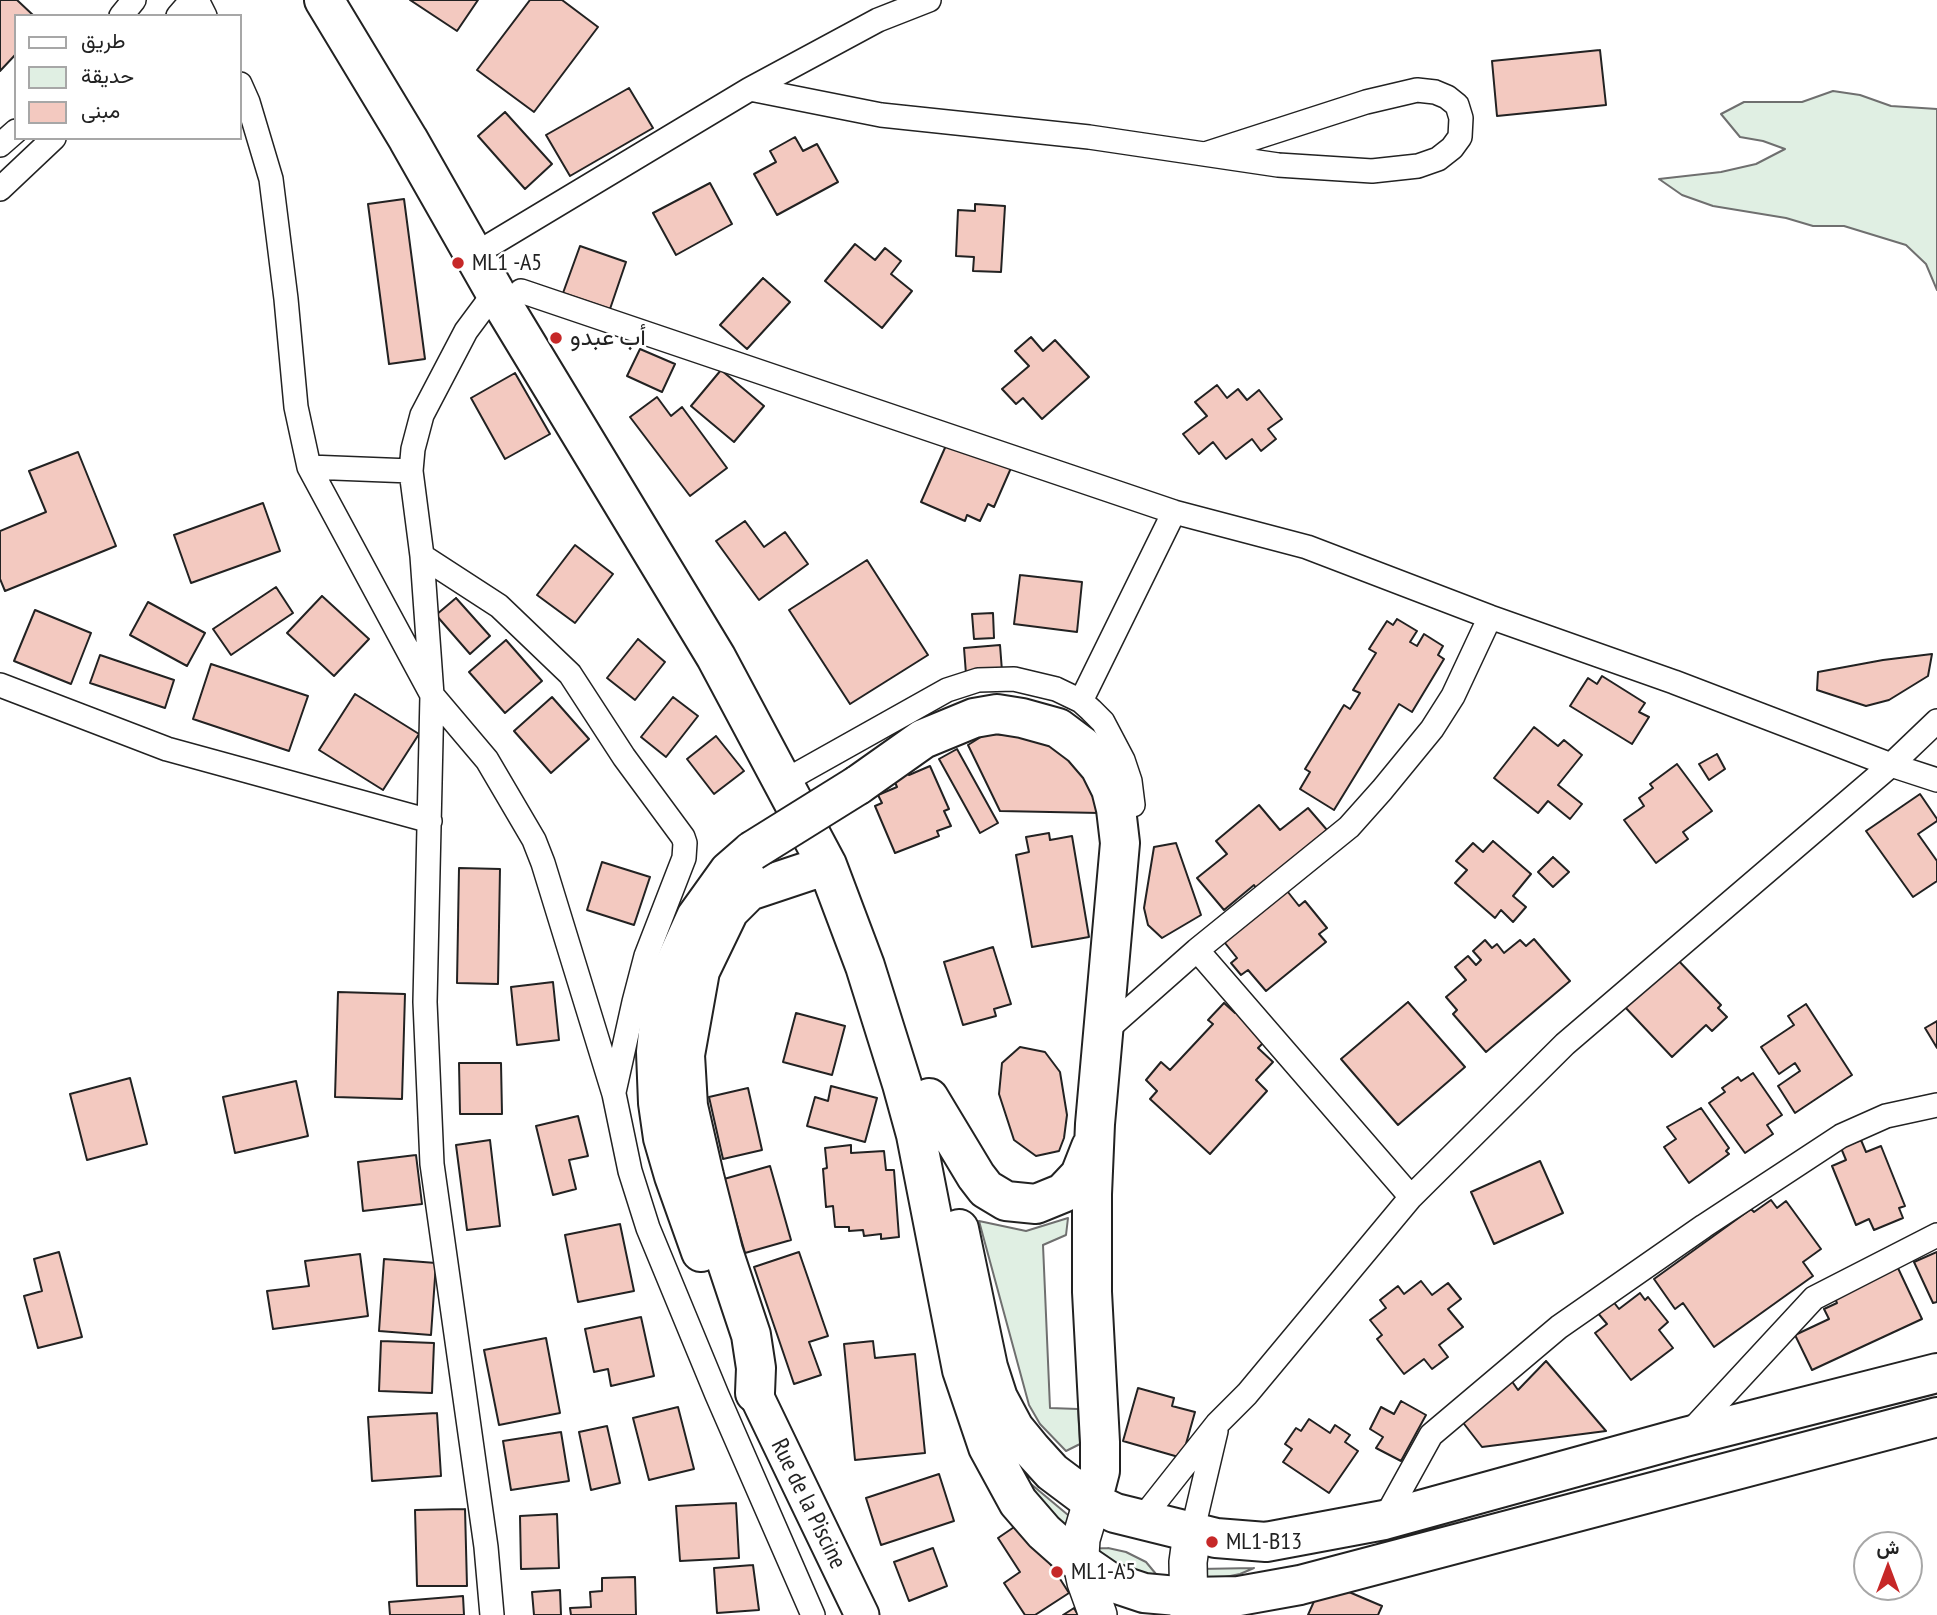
<!DOCTYPE html>
<meta charset="utf-8">
<style>
body{margin:0}
#map{position:relative;width:1937px;height:1615px;overflow:hidden;background:#fff;font-family:"PT Sans Narrow",Vazirmatn,sans-serif}
canvas{display:block}
.legend{position:absolute;left:14px;top:14px;width:228px;height:126px;box-sizing:border-box;background:#fff;border:2px solid #a7a7a7;margin:0;padding:9px 12px;list-style:none;font-size:21px;color:#222}
.legend li{display:flex;align-items:center;gap:14px;height:35px}
.legend b{width:35px;border:2px solid #a7a7a7}
.north{position:absolute;left:1853px;top:1531px;width:70px;height:70px;box-sizing:border-box;background:#fff;border:2px solid #a7a7a7;border-radius:50%;rotate:0deg;font-size:19px;font-weight:700;line-height:28px;text-align:center;color:#222}
.north::after{content:'';display:block;margin:auto;width:24px;height:32px;background:#c62828;clip-path:polygon(50% 0,100% 100%,50% 72%,0 100%)}
</style>
<div id="map">
<canvas width="1937" height="1615"></canvas>
<ul class="legend">
<li><b style="height:9px;background:#fff"></b>طريق</li>
<li><b style="height:19px;background:#e0efe3"></b>حديقة</li>
<li><b style="height:19px;background:#f3c9c0"></b>مبنى</li>
</ul>
<div class="north">ش</div>
</div>
<script>
const c = document.querySelector('canvas').getContext('2d');
c.lineJoin = 'round';
function fillPath(path, color) { c.fillStyle = color; c.fill(path, 'evenodd'); }
const poly = rows => new Path2D(rows.map(r => 'M' + r).join(''));
function stroke(path, color, width, dash) { c.strokeStyle = color; c.lineWidth = width; c.lineCap = dash ? 'butt' : 'round'; c.setLineDash(dash || []); c.stroke(path); }
function write(font, color, halo, rows, align = 'center') {
  c.font = font + ' "PT Sans Narrow",Vazirmatn,sans-serif'; c.lineWidth = 5; c.setLineDash([]); c.textBaseline = 'middle'; c.strokeStyle = halo; c.fillStyle = color; for (const [text, x, y, turn = 0] of rows) {
    c.save(); c.translate(x, y); c.rotate((+turn || 0) * Math.PI / 180); c.textAlign = isNaN(turn) ? turn : align; if (halo) c.strokeText(text, 0, 0); c.fillText(text, 0, 0); c.restore();
  }
}
const green = poly([
 [1833,91,1860,95,1891,106,1937,109,1937,290,1926,264,1906,245,1844,226,1813,226,1786,218,1713,206,1682,195,1659,179,1721,172,1756,164,1785,149,1763,141,1740,137,1721,114,1744,102,1802,102,1833,91],
 [1068,1218,1066,1235,1043,1245,1050,1408,1078,1409,1080,1444,1066,1451,1040,1424,1029,1405,979,1221,1026,1231,1068,1218],
 [1007,1464,1074,1520,1061,1535,1007,1464],
 [1108,1548,1126,1552,1146,1562,1156,1574,1147,1577,1129,1573,1086,1549,1108,1548],
 [1254,1568,1240,1574,1201,1582,1199,1569,1254,1568]
]);
const building = poly([
 [0,0,17,0,34,16,16,16,16,54,0,71,0,0],
 [410,0,478,0,457,31,410,0],
 [530,0,562,0,598,27,534,112,477,70,530,0],
 [1600,50,1606,105,1497,116,1492,61,1600,50],
 [629,88,653,128,570,176,546,135,629,88],
 [505,112,552,164,525,189,478,136,505,112],
 [795,137,803,151,817,144,838,182,777,215,754,174,776,162,770,151,795,137],
 [710,183,732,224,676,255,653,213,710,183],
 [404,199,425,359,389,364,368,204,404,199],
 [975,204,1005,206,1001,272,973,271,974,257,956,256,958,210,975,211,975,204],
 [855,244,875,260,885,248,901,261,891,274,912,291,882,328,825,281,855,244],
 [580,246,626,262,610,309,563,293,580,246],
 [763,278,790,302,747,349,720,325,763,278],
 [1031,337,1043,351,1055,340,1089,377,1042,419,1023,398,1016,404,1002,389,1029,366,1015,351,1031,337],
 [640,349,675,364,662,392,627,376,640,349],
 [721,370,764,406,734,442,691,406,721,370],
 [515,373,550,434,505,459,471,398,515,373],
 [1217,385,1227,398,1238,389,1247,400,1259,390,1282,419,1268,429,1276,439,1261,451,1252,439,1226,459,1213,442,1199,454,1183,434,1207,416,1195,402,1217,385],
 [657,397,671,416,682,407,727,468,690,496,630,417,657,397],
 [948,441,1011,468,994,507,988,504,980,521,967,515,965,521,921,502,948,441],
 [78,452,116,546,5,591,0,579,0,531,46,512,29,471,78,452],
 [263,503,280,551,191,583,174,535,263,503],
 [745,521,764,547,785,532,808,564,759,600,716,541,745,521],
 [575,545,613,574,575,623,537,595,575,545],
 [867,560,928,655,850,704,789,610,867,560],
 [1020,575,1082,582,1077,632,1014,624,1020,575],
 [276,587,293,613,231,655,213,629,276,587],
 [322,596,369,639,334,676,287,633,322,596],
 [456,598,490,636,470,654,436,615,456,598],
 [148,602,205,633,187,666,130,635,148,602],
 [35,610,91,633,71,684,14,661,35,610],
 [993,613,994,638,974,639,972,614,993,613],
 [1397,619,1417,631,1410,642,1417,646,1424,634,1443,646,1438,655,1444,659,1412,712,1399,704,1334,810,1300,789,1310,772,1305,769,1344,705,1350,709,1360,693,1353,690,1376,653,1369,649,1387,621,1393,625,1397,619],
 [638,639,665,662,635,700,607,678,638,639],
 [506,640,542,681,505,713,469,672,506,640],
 [1000,645,1002,671,966,674,964,648,1000,645],
 [1932,654,1928,676,1889,700,1866,706,1817,690,1818,672,1883,660,1932,654],
 [100,655,174,680,165,708,90,683,100,655],
 [211,664,308,696,289,751,193,719,211,664],
 [1602,676,1645,703,1639,712,1649,717,1632,744,1570,706,1588,678,1597,684,1602,676],
 [355,694,419,734,383,790,319,750,355,694],
 [552,697,589,739,551,773,514,731,552,697],
 [673,697,698,716,666,757,641,737,673,697],
 [1534,727,1558,746,1564,740,1582,755,1558,785,1582,804,1570,819,1548,801,1538,813,1494,778,1534,727],
 [994,734,1050,739,1080,767,1100,813,1000,811,968,745,984,735,994,734],
 [716,736,744,771,714,794,687,759,716,736],
 [957,749,998,823,980,833,939,759,957,749],
 [1717,754,1725,769,1709,780,1699,764,1717,754],
 [1677,764,1712,811,1683,832,1688,839,1656,863,1624,820,1644,806,1639,798,1653,788,1650,784,1677,764],
 [930,766,949,809,944,811,951,826,937,831,939,836,895,853,875,806,882,803,878,795,897,787,891,773,905,767,909,775,930,766],
 [1920,794,1937,819,1937,821,1918,834,1937,861,1937,881,1913,897,1866,831,1920,794],
 [1259,805,1280,830,1308,808,1327,830,1256,888,1254,885,1224,910,1197,878,1227,854,1216,841,1259,805],
 [1049,833,1050,840,1072,836,1089,937,1032,947,1016,855,1029,852,1026,837,1049,833],
 [1493,841,1531,874,1513,896,1526,907,1513,922,1501,910,1495,918,1455,883,1467,870,1456,861,1473,843,1483,852,1493,841],
 [1176,843,1201,915,1162,938,1148,925,1144,908,1154,847,1176,843],
 [1553,857,1569,872,1553,887,1538,872,1553,857],
 [602,862,650,877,634,925,587,910,602,862],
 [459,868,500,869,498,984,457,983,459,868],
 [1284,887,1299,906,1305,901,1327,928,1319,934,1326,942,1266,991,1248,970,1241,975,1231,963,1237,958,1221,938,1284,887],
 [1534,939,1570,981,1486,1052,1453,1014,1457,1010,1446,997,1466,980,1455,967,1468,956,1476,965,1481,960,1473,951,1485,940,1492,948,1497,944,1504,953,1520,940,1526,946,1534,939],
 [993,947,1011,1004,994,1009,996,1016,963,1025,944,962,993,947],
 [1676,958,1721,1005,1718,1008,1727,1017,1712,1031,1706,1025,1672,1057,1624,1006,1676,958],
 [553,982,559,1040,517,1045,511,987,553,982],
 [338,992,405,994,402,1099,335,1097,338,992],
 [1408,1002,1465,1067,1398,1125,1341,1059,1408,1002],
 [1224,1003,1235,1013,1238,1010,1268,1038,1258,1048,1273,1062,1256,1080,1267,1091,1210,1154,1150,1099,1157,1091,1146,1080,1161,1062,1170,1070,1213,1024,1208,1020,1224,1003],
 [1806,1004,1852,1075,1795,1113,1778,1086,1800,1071,1795,1063,1779,1074,1761,1047,1794,1025,1788,1016,1806,1004],
 [796,1013,845,1026,832,1075,783,1062,796,1013],
 [1937,1021,1937,1048,1925,1028,1937,1021],
 [1020,1047,1045,1052,1060,1072,1067,1115,1064,1138,1059,1151,1036,1156,1014,1140,999,1094,1002,1063,1020,1047],
 [459,1063,501,1063,502,1114,460,1114,459,1063],
 [1753,1073,1782,1115,1767,1125,1773,1134,1745,1153,1709,1103,1725,1092,1722,1088,1738,1077,1741,1081,1753,1073],
 [130,1078,147,1144,87,1160,70,1094,130,1078],
 [296,1081,308,1136,235,1153,223,1097,296,1081],
 [831,1086,877,1098,865,1142,807,1126,815,1097,828,1101,831,1086],
 [748,1088,762,1150,723,1159,709,1097,748,1088],
 [1701,1108,1729,1148,1726,1151,1729,1154,1689,1183,1664,1147,1676,1139,1667,1127,1701,1108],
 [578,1116,588,1156,569,1160,576,1189,553,1195,536,1126,578,1116],
 [490,1140,500,1226,467,1230,456,1145,490,1140],
 [1861,1140,1866,1152,1881,1146,1905,1206,1899,1208,1903,1218,1874,1230,1869,1219,1856,1225,1832,1166,1846,1160,1841,1148,1861,1140],
 [851,1145,851,1153,884,1151,886,1170,894,1170,899,1237,881,1239,881,1234,864,1236,863,1230,849,1231,849,1227,835,1227,833,1206,826,1207,823,1169,827,1168,825,1148,851,1145],
 [416,1155,422,1204,363,1211,358,1162,416,1155],
 [1540,1161,1563,1213,1494,1244,1471,1192,1540,1161],
 [770,1166,791,1240,745,1253,724,1179,770,1166],
 [1771,1200,1777,1208,1786,1201,1821,1249,1803,1262,1813,1276,1714,1347,1683,1303,1675,1309,1654,1279,1751,1209,1754,1212,1771,1200],
 [620,1224,634,1291,578,1302,565,1235,620,1224],
 [59,1252,82,1337,38,1348,24,1296,42,1291,34,1259,59,1252],
 [799,1252,828,1336,809,1342,821,1375,794,1384,754,1267,799,1252],
 [1937,1252,1937,1302,1933,1303,1914,1262,1937,1252],
 [360,1254,368,1316,273,1329,267,1291,309,1286,305,1261,360,1254],
 [384,1259,436,1263,431,1335,379,1331,384,1259],
 [1897,1266,1922,1319,1812,1370,1795,1335,1829,1319,1824,1309,1837,1303,1833,1293,1897,1266],
 [1421,1281,1432,1295,1448,1283,1461,1299,1448,1309,1463,1327,1439,1345,1448,1357,1432,1369,1424,1359,1404,1374,1377,1339,1382,1335,1370,1320,1386,1308,1380,1300,1398,1286,1404,1294,1421,1281],
 [1640,1293,1645,1300,1648,1297,1668,1322,1659,1330,1673,1348,1631,1380,1595,1333,1607,1324,1597,1312,1612,1300,1619,1309,1640,1293],
 [641,1317,654,1376,611,1386,608,1369,594,1372,585,1329,641,1317],
 [546,1338,560,1413,499,1425,484,1350,546,1338],
 [381,1341,434,1343,432,1393,379,1391,381,1341],
 [873,1341,875,1358,915,1354,925,1453,855,1460,844,1344,873,1341],
 [1546,1361,1606,1431,1482,1447,1461,1420,1511,1380,1518,1390,1546,1361],
 [1138,1388,1174,1398,1172,1406,1195,1412,1182,1458,1123,1441,1138,1388],
 [1401,1401,1426,1415,1401,1461,1376,1448,1383,1437,1370,1429,1381,1407,1394,1414,1401,1401],
 [678,1407,694,1469,649,1480,633,1418,678,1407],
 [437,1413,441,1476,372,1481,368,1417,437,1413],
 [1309,1419,1330,1433,1335,1425,1350,1435,1345,1442,1358,1451,1329,1493,1283,1462,1292,1449,1285,1444,1296,1428,1301,1431,1309,1419],
 [607,1426,620,1483,591,1490,579,1432,607,1426],
 [561,1432,569,1481,511,1490,503,1441,561,1432],
 [939,1474,954,1521,881,1545,866,1498,939,1474],
 [736,1503,739,1558,680,1561,676,1506,736,1503],
 [465,1509,467,1586,417,1586,415,1510,465,1509],
 [557,1514,559,1568,521,1569,520,1516,557,1514],
 [1023,1521,1069,1593,1035,1615,1025,1615,1004,1583,1020,1572,998,1538,1023,1521],
 [933,1548,947,1586,909,1601,894,1562,933,1548],
 [753,1565,759,1610,717,1613,714,1568,753,1565],
 [635,1577,636,1615,571,1615,570,1608,591,1607,590,1592,602,1591,602,1578,635,1577],
 [1323,1581,1382,1606,1378,1615,1308,1615,1323,1581],
 [560,1590,561,1615,534,1615,532,1592,560,1590],
 [463,1596,464,1615,390,1615,389,1602,463,1596],
 [1074,1608,1078,1615,1063,1615,1074,1608]
]);
const street = poly([
 [197,0,205,16],
 [121,16,134,0],
 [178,16,192,0],
 [240,84,248,102,271,179,286,299,296,407,309,467,432,695,487,760,534,840,543,863,614,1094,630,1171,648,1228,717,1395,813,1615],
 [750,89,881,115,1089,137,1278,165,1372,171,1418,166,1438,159,1452,148,1460,137,1461,118,1457,105,1447,97,1435,92,1417,90,1366,102,1205,154],
 [0,145,16,131],
 [0,189,54,138],
 [492,244,750,89,878,20,929,0],
 [521,291,1174,512,1307,547,1490,617,1674,682,1891,765,1937,721],
 [309,467,411,471],
 [422,556,499,606,570,674,624,757,683,837,685,843,684,858,646,956,634,1002,614,1092],
 [0,685,167,749,430,821],
 [1081,701,1174,512],
 [799,773,947,690,978,680,1014,679,1056,689,1081,701,1091,710,1103,722,1123,760,1130,781,1133,805],
 [1197,950,1411,1197],
 [1103,1033,1197,950,1349,827,1382,790,1432,729,1453,696,1490,617],
 [1689,1433,1814,1298,1937,1235],
 [1141,1520,1217,1424,1247,1394,1411,1197,1565,1044,1891,765,1937,780],
 [1384,1520,1431,1435,1559,1327,1704,1226,1841,1136,1886,1116,1937,1105],
 [1192,1533,1216,1431],
 [492,1615,486,1547,432,1164,425,1002,432,695,422,556,411,471,413,449,422,415,466,331,495,292]
]);
const secondary = poly([
 [755,1393,862,1615]
]);
const primary = poly([
 [1092,1502,1081,1539,1080,1555,1086,1582,1098,1615],
 [1189,1615,1188,1562,1192,1533]
]);
const highway = poly([
 [324,0,408,139,495,292,716,657,827,865,865,966,902,1084,916,1135,962,1370,988,1447,1018,1502,1044,1532,1070,1555,1108,1581,1144,1593,1188,1597,1239,1596,1300,1585,1937,1417],
 [858,785,923,739,974,718,997,714,1022,718,1058,728,1082,746,1100,767,1111,789,1116,809,1120,843,1095,1124,1092,1194,1092,1292,1100,1442,1100,1471,1092,1502],
 [929,1098,976,1176,986,1189,1006,1201,1036,1204,1063,1193,1080,1175,1091,1147],
 [959,1229,988,1367,998,1398,1014,1428,1032,1450,1052,1472,1092,1502,1115,1513,1216,1538,1266,1542,1384,1520,1685,1437,1937,1373],
 [701,1252,674,1176,663,1138,658,1103,656,1052,659,1023,672,970,696,917,729,871,752,851],
 [755,1393,756,1368,751,1335,723,1251,704,1176,688,1106,685,1055,700,971,729,911,749,891,827,865]
]);
const highwayBridge = poly([
 [752,851,858,785]
]);
const markers = [
 [458,263,7,"#c62828"],
 [556,338,7,"#c62828"],
 [1212,1542,7,"#c62828"],
 [1057,1572,7,"#c62828"]
];
const poiNames = [
 ["ML1 -A5",472,263],
 ["أب عبدو",570,338],
 ["ML1-B13",1226,1542],
 ["ML1-A5",1071,1572]
];
const streetNames = [
 ["Rue de la Piscine",808,1504,64]
];
fillPath(green, '#e0efe3');
stroke(green, '#6f6f6f', 2);
fillPath(building, '#f3c9c0');
stroke(building, '#222', 2);
stroke(street, '#222', 26);
stroke(secondary, '#222', 37);
stroke(primary, '#222', 40);
stroke(highway, '#222', 42);
stroke(street, '#fff', 23);
stroke(secondary, '#fff', 33);
stroke(primary, '#fff', 37);
stroke(highway, '#fff', 38);
stroke(highwayBridge, '#222', 42, []);
stroke(highwayBridge, '#fff', 38);
for (const [x, y, r, color] of markers) { const dot = new Path2D(); dot.arc(x, y, r, 0, 2 * Math.PI); c.fillStyle = color; c.fill(dot); stroke(dot, '#fff', 2.5); }
write('24px', '#222', '#fff', poiNames, 'left');
write('24px', '#222', '#fff', streetNames);
</script>
